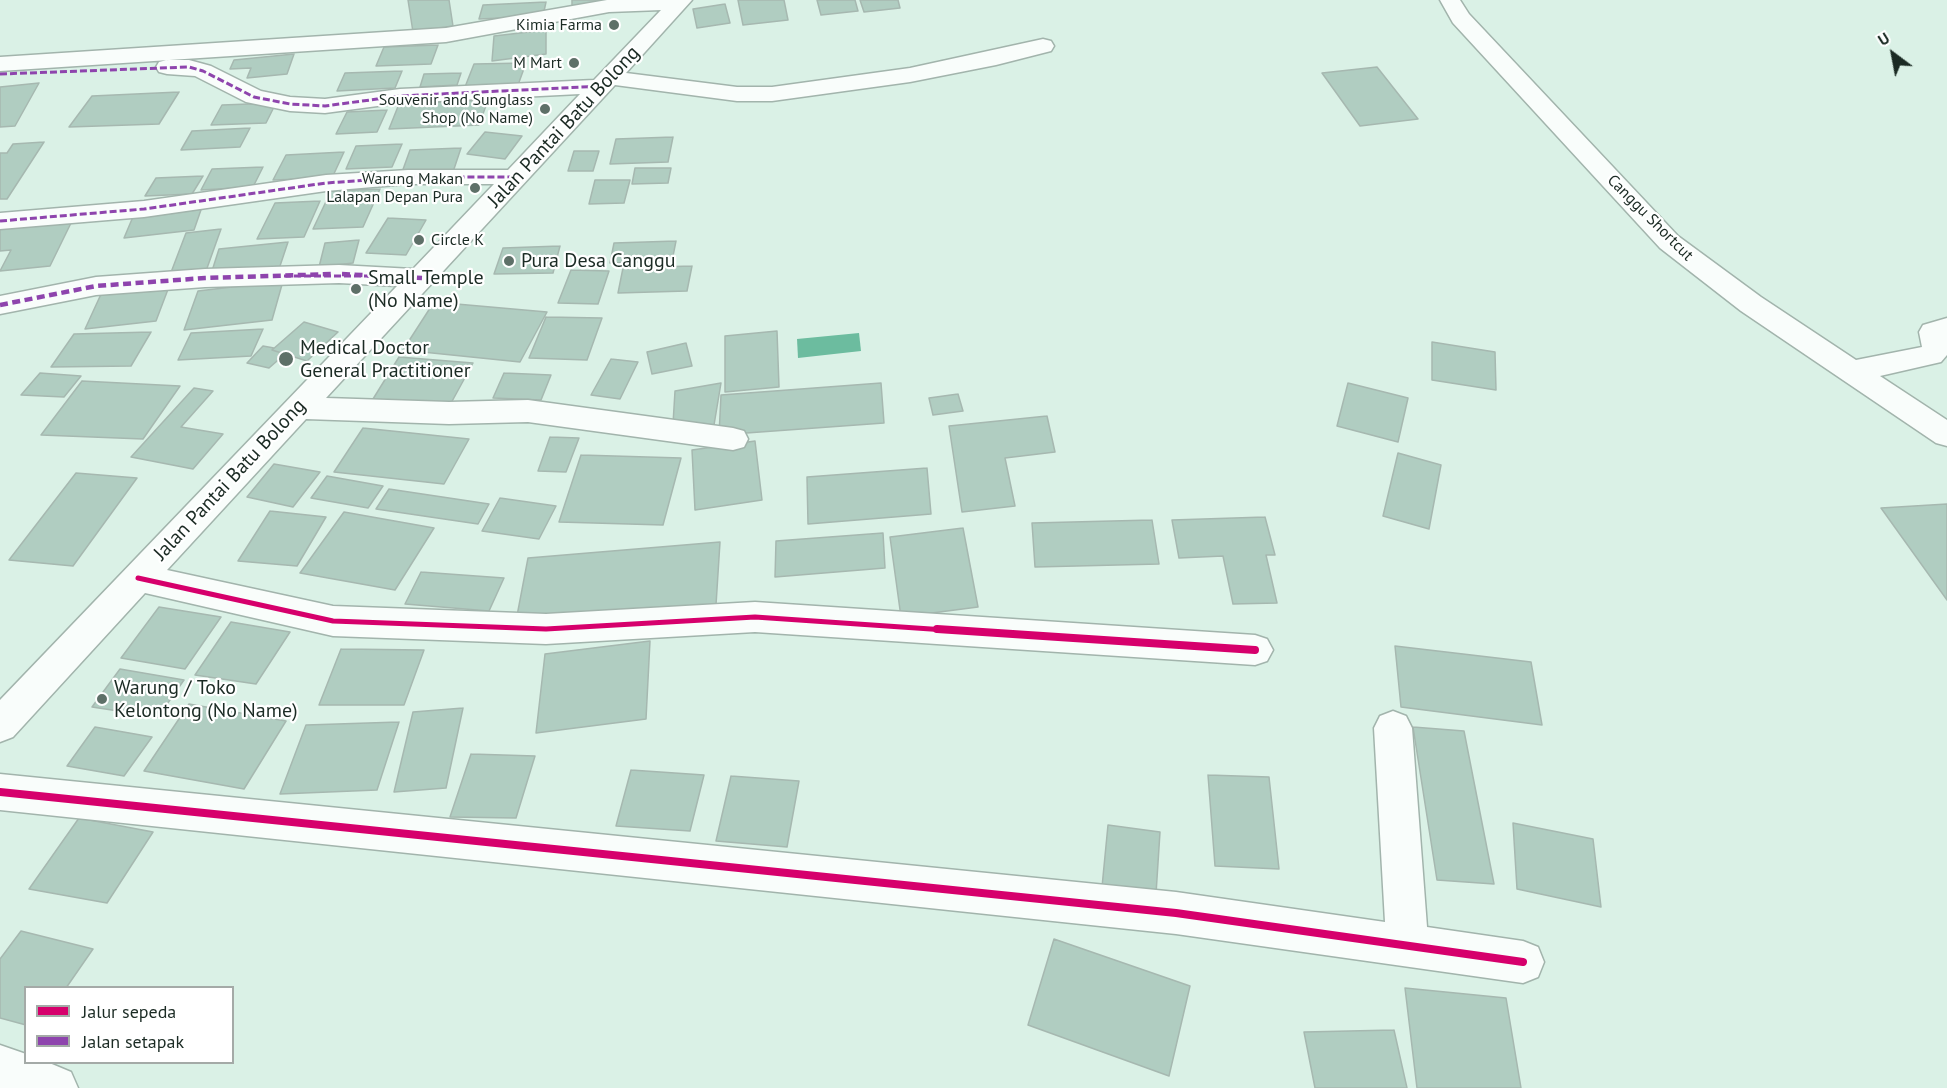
<!DOCTYPE html>
<style>
body{margin:0}
#map{position:relative;width:1947px;height:1088px;overflow:hidden;background:#daf1e6;font-family:"PT Sans",sans-serif}
canvas{display:block}
.legend{position:absolute;left:24px;top:986px;width:210px;height:78px;box-sizing:border-box;background:#fff;border:2px solid #a4aaa7;margin:0;padding:8px 10px;list-style:none;font-size:18px;color:#1b2b24}
.legend li{display:flex;align-items:center;gap:12px;height:30px}
.legend b{width:30px;border:2px solid #a4aaa7}
.north{position:absolute;left:1863px;top:24px;width:60px;height:60px;-webkit-text-stroke:4px #fff;paint-order:stroke;rotate:328deg;font-size:16px;font-weight:700;line-height:24px;text-align:center;color:#1b2b24}
.north::after{content:'';display:block;margin:auto;width:21px;height:27px;background:#1b2b24;clip-path:polygon(50% 0,100% 100%,50% 72%,0 100%)}
</style>
<div id="map">
<canvas width="1947" height="1088"></canvas>
<ul class="legend">
<li><b style="height:8px;background:#d6006c"></b>Jalur sepeda</li>
<li><b style="height:8px;background:#8e44ad"></b>Jalan setapak</li>
</ul>
<div class="north">U</div>
</div>
<script>
const c = document.querySelector('canvas').getContext('2d');
c.lineJoin = 'round';
function fillPath(path, color) { c.fillStyle = color; c.fill(path, 'evenodd'); }
const poly = rows => new Path2D(rows.map(r => 'M' + r).join(''));
function stroke(path, color, width, dash) { c.strokeStyle = color; c.lineWidth = width; c.lineCap = dash ? 'butt' : 'round'; c.setLineDash(dash || []); c.stroke(path); }
function write(font, color, halo, rows, align = 'center') {
  c.font = font + ' "PT Sans",sans-serif'; c.lineWidth = 4.5; c.setLineDash([]); c.textBaseline = 'middle'; c.strokeStyle = halo; c.fillStyle = color; for (const [text, x, y, turn = 0] of rows) {
    c.save(); c.translate(x, y); c.rotate((+turn || 0) * Math.PI / 180); c.textAlign = isNaN(turn) ? turn : align; if (halo) c.strokeText(text, 0, 0); c.fillText(text, 0, 0); c.restore();
  }
}
const water = poly([
 [859,333,861,351,798,358,797,339]
]);
const building = poly([
 [408,0,449,0,453,26,413,32,408,0],
 [572,0,629,0,572,7,572,0],
 [738,0,784,0,788,20,743,25,738,0],
 [817,0,855,0,858,11,821,15,817,0],
 [860,0,898,0,900,8,864,12,860,0],
 [546,2,543,16,479,19,483,5,546,2],
 [725,4,730,23,697,28,693,9,725,4],
 [546,30,546,54,492,61,494,36,546,30],
 [438,45,431,64,376,66,384,47,438,45],
 [294,54,287,74,247,78,251,68,230,69,234,60,294,54],
 [526,63,518,85,465,87,474,64,526,63],
 [1377,67,1418,119,1360,126,1322,73,1377,67],
 [402,71,395,88,337,91,345,73,402,71],
 [461,73,457,85,420,87,424,74,461,73],
 [39,83,15,126,0,127,0,87,39,83],
 [179,92,159,124,69,127,92,96,179,92],
 [488,100,479,125,389,129,399,104,488,100],
 [276,103,266,123,211,125,222,105,276,103],
 [387,110,377,132,336,134,347,112,387,110],
 [250,128,240,147,181,150,192,131,250,128],
 [485,132,522,136,505,159,467,154,485,132],
 [673,137,668,162,610,164,616,139,673,137],
 [44,142,7,199,0,199,0,153,7,153,13,144,44,142],
 [402,144,392,167,346,169,356,146,402,144],
 [461,148,453,172,401,175,410,150,461,148],
 [574,151,599,151,593,171,568,171,574,151],
 [344,152,332,178,273,180,286,155,344,152],
 [263,167,253,187,201,190,212,169,263,167],
 [635,168,671,168,668,183,632,184,635,168],
 [203,176,192,194,145,196,156,178,203,176],
 [595,180,630,180,624,203,589,204,595,180],
 [380,189,363,227,313,229,331,191,380,189],
 [320,201,304,237,257,239,275,203,320,201],
 [203,204,194,230,124,238,135,212,203,204],
 [388,218,426,220,406,255,366,253,388,218],
 [72,221,50,266,0,271,11,250,0,251,0,229,72,221],
 [221,229,206,271,170,275,186,233,221,229],
 [359,240,353,263,319,267,325,243,359,240],
 [676,241,672,261,610,263,614,243,676,241],
 [288,242,280,266,211,274,219,249,288,242],
 [560,246,553,273,494,274,503,248,560,246],
 [692,266,687,291,618,293,623,268,692,266],
 [571,270,609,271,598,304,558,303,571,270],
 [283,281,272,320,184,330,198,291,283,281],
 [170,284,156,321,85,329,102,292,170,284],
 [434,302,547,312,520,362,403,350,434,302],
 [546,317,602,318,587,360,529,358,546,317],
 [304,322,338,332,307,361,272,350,304,322],
 [263,329,251,356,178,360,191,333,263,329],
 [777,331,779,387,725,392,725,336,777,331],
 [151,332,131,366,51,367,74,334,151,332],
 [1432,342,1495,352,1496,390,1432,380,1432,342],
 [686,343,692,366,652,374,647,352,686,343],
 [263,346,274,348,272,350,285,354,269,368,247,363,263,346],
 [399,357,473,363,450,405,373,399,399,357],
 [611,359,638,362,620,399,591,395,611,359],
 [40,373,81,376,64,397,21,395,40,373],
 [504,373,551,375,541,400,493,398,504,373],
 [82,381,180,386,143,439,41,435,82,381],
 [721,383,713,431,673,424,675,391,721,383],
 [881,383,884,423,719,435,721,395,881,383],
 [1348,383,1408,398,1398,442,1337,426,1348,383],
 [194,388,213,391,181,427,223,434,193,469,131,457,194,388],
 [958,394,963,411,933,415,929,398,958,394],
 [1047,416,1055,452,1005,458,1015,506,962,512,949,426,1047,416],
 [363,428,469,439,444,484,334,472,363,428],
 [550,437,579,438,566,472,538,471,550,437],
 [755,441,762,500,695,510,692,450,755,441],
 [1398,453,1441,465,1429,529,1383,516,1398,453],
 [581,455,681,458,663,525,559,522,581,455],
 [274,464,320,472,293,507,247,497,274,464],
 [927,468,931,514,808,524,807,477,927,468],
 [76,473,137,478,73,566,9,560,76,473],
 [327,476,383,486,368,508,311,498,327,476],
 [389,489,489,504,478,524,376,509,389,489],
 [500,498,556,506,539,539,482,531,500,498],
 [1947,504,1947,600,1881,508,1947,504],
 [270,511,326,517,297,566,238,561,270,511],
 [344,512,434,528,395,590,300,573,344,512],
 [1265,517,1275,555,1266,555,1277,603,1233,604,1223,556,1179,558,1172,520,1265,517],
 [1152,520,1159,564,1035,567,1032,523,1152,520],
 [963,528,978,607,901,617,890,537,963,528],
 [883,533,885,568,775,577,776,541,883,533],
 [720,542,716,605,516,621,528,558,720,542],
 [421,572,504,578,489,611,405,604,421,572],
 [159,607,221,617,185,669,121,658,159,607],
 [231,622,290,632,256,684,195,675,231,622],
 [650,641,646,719,536,733,545,654,650,641],
 [1395,646,1531,662,1542,725,1401,707,1395,646],
 [341,649,424,650,404,705,319,705,341,649],
 [120,669,184,680,158,717,92,707,120,669],
 [189,704,286,721,244,789,144,771,189,704],
 [463,708,446,788,394,792,413,712,463,708],
 [399,722,377,790,280,794,306,725,399,722],
 [95,727,152,737,124,776,67,766,95,727],
 [1413,727,1464,731,1494,884,1437,880,1413,727],
 [471,754,535,756,516,818,450,817,471,754],
 [631,770,704,775,690,831,616,826,631,770],
 [1208,775,1269,777,1279,869,1215,866,1208,775],
 [731,776,799,781,787,847,716,841,731,776],
 [79,818,153,832,107,903,29,889,79,818],
 [1513,823,1593,839,1601,907,1517,889,1513,823],
 [1108,825,1160,832,1156,894,1102,887,1108,825],
 [21,931,93,949,66,988,26,988,26,1025,0,1018,0,959,21,931],
 [1054,939,1190,986,1169,1076,1028,1025,1054,939],
 [1405,988,1506,998,1521,1088,1417,1088,1405,988],
 [1394,1030,1407,1088,1315,1088,1304,1032,1394,1030]
]);
const minor = poly([
 [607,0,692,0,626,73,737,87,772,87,910,68,1043,39,1051,41,1054,46,1051,51,996,65,910,82,772,101,737,101,615,85,326,398,449,402,528,400,733,428,744,431,748,439,744,447,733,450,528,422,449,424,306,419,167,570,333,606,546,614,755,602,1255,635,1267,639,1273,650,1267,661,1255,665,755,632,546,644,333,636,145,593,13,737,0,742,0,700,397,286,339,283,205,287,96,295,0,314,0,296,96,277,205,269,339,265,413,269,494,184,408,184,326,191,144,217,0,229,0,213,144,201,326,175,408,170,508,170,580,94,400,103,325,113,290,111,246,102,195,76,167,74,159,72,156,67,159,62,167,60,189,60,211,66,261,91,290,97,325,99,400,89,594,80,661,10,609,12,446,42,0,71,0,57,446,28,607,0],
 [1440,0,1460,0,1469,14,1678,236,1761,297,1856,360,1922,347,1919,332,1923,325,1947,318,1947,355,1941,362,1880,376,1947,420,1947,446,1936,443,1741,311,1660,248,1453,23,1440,0],
 [1393,711,1406,716,1412,728,1427,927,1523,941,1538,947,1544,962,1538,977,1523,983,1176,934,0,810,0,774,1176,892,1385,922,1374,728,1380,716,1393,711],
 [0,1045,26,1054,26,1062,47,1062,71,1072,78,1088,0,1088,0,1045]
]);
const quietFar1 = poly([
 [0,74,189,67,203,71,254,97,290,104,325,106,400,96,602,86],
 [0,221,144,209,326,183,408,177,517,177],
 [284,276,373,276]
]);
const quiet = poly([
 [342,274,422,278],
 [0,305,96,286,205,278,334,274]
]);
const cyclewayFar1 = poly([
 [138,578,333,621,546,629,755,617,960,631]
]);
const cycleway = poly([
 [937,629,1255,650],
 [0,792,1176,913,1523,962]
]);
const markers = [
 [614,25,6,"#5e7068"],
 [574,63,6,"#5e7068"],
 [545,109,6,"#5e7068"],
 [475,188,6,"#5e7068"],
 [419,240,6,"#5e7068"],
 [509,261,6,"#5e7068"],
 [356,289,6,"#5e7068"],
 [286,359,8,"#5e7068"],
 [102,699,6,"#5e7068"]
];
const farPoinames = [
 ["Kimia Farma",602,25],
 ["M Mart",562,63],
 ["Souvenir and Sunglass",533,100],
 ["Shop (No Name)",533,118],
 ["Warung Makan",463,179],
 ["Lalapan Depan Pura",463,197],
 ["Circle K",431,240,"left"]
];
const farStreetnames = [
 ["Canggu Shortcut",1650,218,45]
];
const streetNames = [
 ["Jalan Pantai Batu Bolong",564,127,-47],
 ["Jalan Pantai Batu Bolong",230,480,-47]
];
const poiNames = [
 ["Pura Desa Canggu",521,261],
 ["Small Temple",368,278],
 ["(No Name)",368,301],
 ["Medical Doctor",300,348],
 ["General Practitioner",300,371],
 ["Warung / Toko",114,688],
 ["Kelontong (No Name)",114,711]
];
fillPath(water, '#6cbc9f');
fillPath(building, '#b0cdc1');
stroke(building, '#a6b8b0', 1.5);
stroke(minor, '#a2b4ac', 3);
fillPath(minor, '#f9fdfb');
stroke(quietFar1, '#8e44ad', 3, [7, 3]);
stroke(quiet, '#8e44ad', 4.5, [8, 4.5]);
stroke(cyclewayFar1, '#d6006c', 5);
stroke(cycleway, '#d6006c', 8);
for (const [x, y, r, color] of markers) { const dot = new Path2D(); dot.arc(x, y, r, 0, 2 * Math.PI); c.fillStyle = color; c.fill(dot); stroke(dot, '#fff', 2); }
write('16px', '#1b2b24', '#fff', farPoinames, 'right');
write('16px', '#1b2b24', '#fff', farStreetnames);
write('20px', '#1b2b24', '#fff', streetNames);
write('20px', '#1b2b24', '#fff', poiNames, 'left');
</script>
